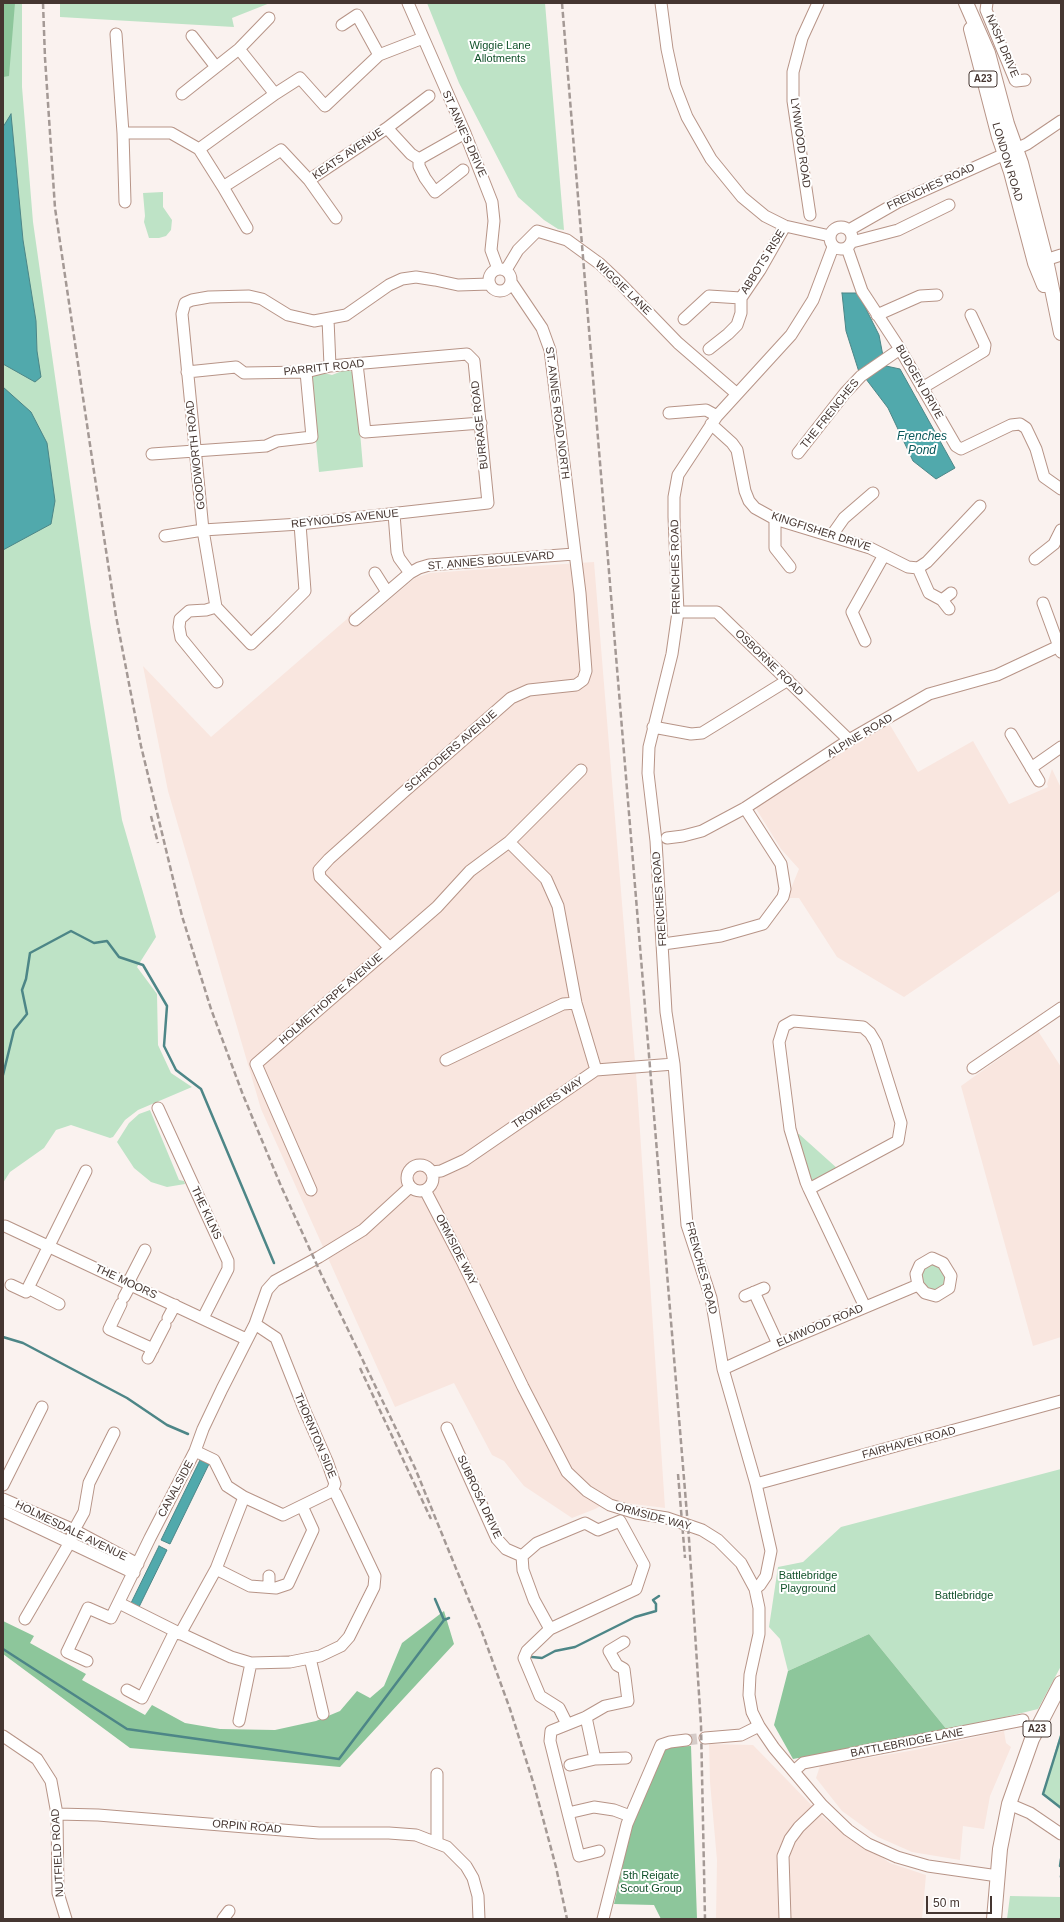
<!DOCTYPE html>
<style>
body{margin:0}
#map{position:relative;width:1064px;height:1922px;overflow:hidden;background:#faf2ef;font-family:Arial,sans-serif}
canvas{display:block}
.frame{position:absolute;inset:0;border:4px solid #453631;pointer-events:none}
.scale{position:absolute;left:926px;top:1896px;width:66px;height:18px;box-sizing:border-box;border:2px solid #453631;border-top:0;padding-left:5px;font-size:12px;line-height:14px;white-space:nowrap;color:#453631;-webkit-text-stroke:3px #fff;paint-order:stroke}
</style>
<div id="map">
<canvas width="1064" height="1922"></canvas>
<div class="frame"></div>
<div class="scale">50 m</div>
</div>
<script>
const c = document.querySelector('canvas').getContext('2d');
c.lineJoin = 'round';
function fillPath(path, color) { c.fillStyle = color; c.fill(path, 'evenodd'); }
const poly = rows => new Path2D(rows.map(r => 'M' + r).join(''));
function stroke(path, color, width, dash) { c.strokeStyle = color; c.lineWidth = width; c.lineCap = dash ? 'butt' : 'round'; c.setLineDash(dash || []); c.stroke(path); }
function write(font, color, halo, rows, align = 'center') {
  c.font = font + ' Arial,sans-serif'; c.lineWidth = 4; c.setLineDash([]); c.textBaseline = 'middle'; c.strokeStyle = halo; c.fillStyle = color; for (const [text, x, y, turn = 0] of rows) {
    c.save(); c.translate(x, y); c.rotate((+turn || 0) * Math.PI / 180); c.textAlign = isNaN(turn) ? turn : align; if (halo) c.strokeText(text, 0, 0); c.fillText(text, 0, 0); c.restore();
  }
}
const built = poly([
 [594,562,637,1086,665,1508,610,1501,595,1509,572,1518,524,1486,504,1461,492,1455,454,1383,395,1407,261,1109,168,791,143,666,211,737,347,619,351,611,362,623,415,578,430,573,473,570],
 [890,725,918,772,973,741,1009,804,1048,787,1047,784,1052,769,1061,788,1061,890,904,997,837,957,799,898,787,898,799,869,781,849,755,807,864,736],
 [1038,1031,1061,1067,1061,1337,1033,1346,961,1086],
 [1004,1731,1006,1743,1011,1747,990,1796,984,1829,963,1826,960,1860,912,1852,878,1837,842,1811,816,1778,820,1766,915,1750],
 [709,1744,753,1745,826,1820,890,1863,926,1875,922,1919,716,1919,717,1860,710,1782]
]);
const green = poly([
 [3,3,22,3,22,87,33,222,90,622,122,820,156,937,137,967,157,994,158,1045,171,1073,192,1087,138,1110,125,1120,113,1137,110,1138,71,1125,56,1130,44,1148,10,1172,3,1183],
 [60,3,270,3,232,18,234,27,60,17],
 [427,3,545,3,564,230,558,229,544,220,518,197,459,83],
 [163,192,163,207,172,220,171,230,166,236,159,238,149,238,144,222,145,216,143,193],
 [347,369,355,374,363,467,319,472,310,378,313,374,320,372,332,375],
 [150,1110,179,1180,184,1181,185,1184,167,1187,151,1182,134,1168,117,1142,129,1123,139,1114],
 [794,1134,799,1134,838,1169,811,1183],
 [935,1264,942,1267,948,1277,942,1290,930,1291,923,1285,922,1276,923,1270,928,1265],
 [1061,1469,1061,1666,1038,1709,948,1731,869,1634,788,1671,780,1639,769,1627,778,1567,803,1562,841,1527],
 [1061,1731,1061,1808,1043,1794],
 [1010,1896,1061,1897,1061,1919,1007,1919]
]);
const forest = poly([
 [3,3,15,3,9,76,3,77],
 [444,1611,454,1644,340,1767,130,1748,3,1654,3,1621,34,1636,30,1643,86,1674,82,1680,145,1715,152,1705,185,1723,220,1729,275,1730,316,1721,340,1711,357,1691,370,1698,384,1686,402,1643],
 [869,1634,948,1731,793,1759,774,1725,788,1671],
 [691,1746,697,1919,661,1919,654,1905,614,1904,635,1811,666,1747]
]);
const water = poly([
 [11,114,23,240,36,321,37,351,41,377,35,382,3,364,3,127,11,114],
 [842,293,858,293,879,335,883,356,859,372,846,331,842,293],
 [886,366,900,369,955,468,936,479,913,461,888,408,866,379,886,366],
 [3,387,31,412,47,443,55,501,51,524,3,550,3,387],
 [200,1460,209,1464,170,1544,161,1540,200,1460],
 [159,1546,167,1550,139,1607,131,1603,159,1546]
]);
const stream = poly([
 [3,1075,14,1030,27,1014,22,990,26,979,30,953,71,931,94,943,107,941,119,957,143,965,167,1006,164,1046,176,1070,201,1089,274,1263],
 [3,1337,23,1343,127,1398,167,1425,188,1434],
 [435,1599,444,1620,449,1618],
 [3,1649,127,1729,339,1759,444,1620],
 [532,1657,542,1658,555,1651,575,1647,635,1617,656,1611,656,1604,653,1600,659,1596],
 [1061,1736,1043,1794,1061,1808],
 [1060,1866,1061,1859],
 [1061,1876,1061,1877]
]);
const minorTunnel = poly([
 [686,1740,705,1738]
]);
const minor = poly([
 [408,3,465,133,492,202,494,221,491,250,498,269],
 [661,3,667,49,675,86,687,117,711,159,742,197,765,216,785,226,830,236],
 [987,3,986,10,1015,80,1016,81,1025,80],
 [342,25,357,15,379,55],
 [116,34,123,133,125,202],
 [192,36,216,67],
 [239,49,275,94],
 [182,94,239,49,269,18],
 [387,128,429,96],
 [123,133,171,133,199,149,275,94,300,78,325,106,379,55,423,38],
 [199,149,223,187,281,150,309,180,387,128,411,154,419,159,465,133],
 [419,159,419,166,425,178,435,192,463,170],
 [309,180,336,218],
 [223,187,247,228],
 [810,215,793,101,793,72,802,38,818,3],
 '830 238a11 11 0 1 1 22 0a11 11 0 1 1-22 0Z',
 [849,230,898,202,1027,144,1061,121],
 [852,242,898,230,949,205],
 [847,248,862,291,900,349,956,446,961,449,1011,425,1020,424,1026,428,1036,449,1044,477,1061,489],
 [1039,262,1061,255],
 '489 280a11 11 0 1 1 22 0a11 11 0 1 1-22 0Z',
 [506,270,518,250,537,231,567,240,600,264,620,283,678,343,737,394],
 [877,315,920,296,937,295],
 [328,319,330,366],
 [684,319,709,296,741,298],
 [709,349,728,334,737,325,741,313,741,298,760,270,785,226],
 [357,364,365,432,481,423],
 [922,388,984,351,985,345,971,315],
 [669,413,706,410,717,416],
 [711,424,732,443,737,450,745,491,749,501,755,508,775,519,870,548,908,567,918,568,927,562,980,506],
 [798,453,845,393,861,376,900,349],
 [152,454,266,446,277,441,312,437,306,372],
 [394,514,397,552,399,558,410,573],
 [775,519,775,548,790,567],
 [832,535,844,518,873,493],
 [165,536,203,530,300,524,488,503,474,361,467,354,330,366,306,372,244,373,236,367,187,372],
 [1035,559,1054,544,1061,530],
 [918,568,929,593,942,600,949,609],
 [375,573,387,592],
 [942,600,951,593],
 [1043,603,1061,652],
 [216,607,251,644,274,622,305,591,300,524],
 [678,612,717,612,849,740],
 [355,620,410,573,419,568,429,565,574,554],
 [865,641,852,612,884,555],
 [217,682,181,638,179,627,180,619,189,611,206,610,216,607,203,530,182,314,185,303,192,300,209,297,249,296,262,299,288,315,314,321,346,315,389,285,402,279,416,277,435,280,458,285,490,284],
 [653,727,691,734,702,733,788,680],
 [1011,734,1039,781],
 [1031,768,1061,747],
 [667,838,683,836,702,831,745,808,849,740,929,694,997,675,1059,646],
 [509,842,546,879,558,906,576,1003,596,1070],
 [663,944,721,936,763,924,783,897,785,889,781,864,745,808],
 [389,947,320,877,319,870,329,859,405,791,511,698,529,690,576,685,583,680,586,671,580,593,550,350,542,328,511,282],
 [446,1060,563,1004,576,1003],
 [973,1068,1061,1008],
 [158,1108,228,1261,228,1269,203,1318],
 '407 1178a13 13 0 1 1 26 0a13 13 0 1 1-26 0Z',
 [432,1172,441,1171,465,1160,596,1070,674,1064],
 [809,1189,898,1141,901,1123,876,1043,870,1033,863,1027,793,1021,784,1026,779,1042,790,1129,806,1182,809,1189,865,1307],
 [311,1190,256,1064,437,907,470,871,509,842,581,770],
 [425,1190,462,1261,523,1387,567,1472,587,1491,610,1505,636,1513,667,1518,702,1530,718,1540,741,1563,755,1589,759,1608,759,1634,750,1675,749,1695,752,1712,759,1726,774,1748,822,1805,848,1830,868,1844,897,1857,928,1866,998,1876],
 [5,1226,246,1339],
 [128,1283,145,1250],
 [11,1285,26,1292,28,1288],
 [754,1292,778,1344],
 [745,1296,764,1288],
 [124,1297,131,1284],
 [59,1304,28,1288,86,1171],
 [121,1304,109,1329,153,1349],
 [168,1318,175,1305],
 [148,1358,165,1325],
 [723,1369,778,1344,918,1285,925,1293,936,1296,949,1288,951,1276,943,1263,932,1258,920,1265,916,1274,918,1285],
 [447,1428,497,1539,506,1549,522,1556],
 [195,1451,214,1460,227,1486,244,1497,283,1515,332,1491,335,1484,327,1461,305,1411,276,1338,255,1324],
 [756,1484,1061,1401],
 [3,1485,42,1407],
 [3,1499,74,1530,138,1564],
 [3,1511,134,1573],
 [216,1569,250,1586,276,1588,288,1584,313,1530,302,1506],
 [269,1587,269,1576],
 [755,1589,760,1585,766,1576,771,1551,756,1484,723,1369,711,1298,687,1225,674,1064,666,1012,656,841,648,773,649,747,672,654,678,612,674,517,674,497,678,475,717,416,791,335,813,300,833,247],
 [119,1603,175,1631,142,1698,127,1690],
 [25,1619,70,1542,74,1530,84,1512,89,1483,114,1433],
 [550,1629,534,1600,523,1570,522,1556,537,1543,585,1523,598,1530,620,1521,644,1565,636,1589,550,1629,527,1651,524,1658,540,1696,559,1708,567,1724],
 [175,1631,231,1657,251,1663,290,1662,320,1656,341,1646,349,1637,374,1587,375,1576,336,1494,332,1491],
 [180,1634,216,1569,244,1497],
 [624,1642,609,1651,617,1665,624,1669,628,1701,605,1706,586,1717,551,1731,550,1741,568,1813,594,1807,614,1810,630,1816],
 [310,1658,323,1714],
 [87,1661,67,1652,88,1608,111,1618,150,1538,195,1451,203,1429,222,1389,255,1324,267,1290,275,1281,319,1257,363,1230,410,1187],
 [586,1717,595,1759],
 [239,1721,251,1663],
 [3,1736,37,1759,51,1781,57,1814,58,1893,66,1919],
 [705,1738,741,1735,759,1726],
 [570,1765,595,1759,626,1758],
 [794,1771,803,1763,1023,1720],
 [437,1774,437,1843],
 [1009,1804,1030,1813,1061,1834],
 [568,1813,579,1856,599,1851],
 [57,1814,98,1815,319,1833,389,1833,416,1835,447,1847,466,1866,473,1878,478,1896,479,1919],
 [223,1919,229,1911],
 [603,1919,627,1824,661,1745,670,1742,686,1740],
 [785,1919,783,1856,790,1839,799,1827,822,1805]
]);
const major = poly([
 [966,3,988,53,1007,124,1021,163,1046,260,1061,333],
 [971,29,999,137,1011,172,1035,263,1044,285],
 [994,1919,1000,1849,1009,1804,1032,1739,1061,1683]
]);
const rail = poly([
 [43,3,45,58,55,208,93,465,116,616,141,746,182,916,211,1009,243,1095,281,1186,322,1276,415,1468,482,1632,510,1709,534,1785,556,1867,567,1919],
 [562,3,689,1539,701,1725,705,1919],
 [151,816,158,843],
 [360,1368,431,1519],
 [678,1474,685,1558]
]);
const shields = [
 [983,79,28],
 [1037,1729,28]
];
const shieldNames = [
 ["A23",983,79],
 ["A23",1037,1729]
];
const parkNames = [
 ["Wiggie Lane",500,46],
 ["Allotments",500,59],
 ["Battlebridge",808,1576],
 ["Playground",808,1589],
 ["Battlebridge",964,1596],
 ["5th Reigate",651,1876],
 ["Scout Group",651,1889]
];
const streetNames = [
 ["NASH DRIVE",1002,46,67],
 ["ST ANNE'S DRIVE",464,134,66],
 ["LYNWOOD ROAD",800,143,82],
 ["KEATS AVENUE",348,154,-34],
 ["LONDON ROAD",1007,162,73],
 ["FRENCHES ROAD",931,187,-25],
 ["ABBOTS RISE",763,262,-58],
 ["WIGGIE LANE",623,288,44],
 ["PARRITT ROAD",324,368,-6],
 ["BUDGEN DRIVE",919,382,60],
 ["ST. ANNES ROAD NORTH",557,413,83],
 ["THE FRENCHES",830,414,-51],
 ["BURRAGE ROAD",480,425,-96],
 ["GOODWORTH ROAD",196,455,-96],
 ["REYNOLDS AVENUE",345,519,-6],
 ["KINGFISHER DRIVE",821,532,18],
 ["ST. ANNES BOULEVARD",491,561,-5],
 ["FRENCHES ROAD",676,567,-91],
 ["OSBORNE ROAD",769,663,44],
 ["ALPINE ROAD",860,736,-31],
 ["SCHRODERS AVENUE",451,751,-41],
 ["FRENCHES ROAD",660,899,-94],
 ["HOLMETHORPE AVENUE",331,999,-41],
 ["TROWERS WAY",548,1103,-34],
 ["THE KILNS",206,1213,65],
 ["ORMSIDE WAY",456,1250,63],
 ["FRENCHES ROAD",701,1268,75],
 ["THE MOORS",126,1282,25],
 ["ELMWOOD ROAD",820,1326,-23],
 ["THORNTON SIDE",315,1436,67],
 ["FAIRHAVEN ROAD",909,1443,-15],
 ["CANALSIDE",176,1489,-62],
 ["SUBROSA DRIVE",479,1497,65],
 ["ORMSIDE WAY",653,1517,15],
 ["HOLMESDALE AVENUE",71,1531,26],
 ["BATTLEBRIDGE LANE",907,1743,-11],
 ["ORPIN ROAD",247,1827,5],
 ["NUTFIELD ROAD",58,1853,-93]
];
const waterNames = [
 ["Frenches",922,437],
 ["Pond",922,451]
];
fillPath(built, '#f9e6df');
fillPath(green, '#bee3c6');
fillPath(forest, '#8dc69b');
fillPath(water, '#51a9ac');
stroke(water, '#4d8687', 1);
stroke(stream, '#4d8687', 2.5);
stroke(minorTunnel, '#d6ccc9', 11, [11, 5.5]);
stroke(minor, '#b79487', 13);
stroke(major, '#b79487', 16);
stroke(minor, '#fff', 11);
stroke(major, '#fff', 14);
stroke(rail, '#a49995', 2.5, [6, 3]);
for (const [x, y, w] of shields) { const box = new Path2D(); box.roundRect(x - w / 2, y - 8, w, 16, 3); c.fillStyle = '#fff'; c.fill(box); stroke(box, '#453631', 1); }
write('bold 10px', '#453631', null, shieldNames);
write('11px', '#11512a', '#fff', parkNames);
write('11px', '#453631', '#fff', streetNames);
write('italic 12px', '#09585a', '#fff', waterNames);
</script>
